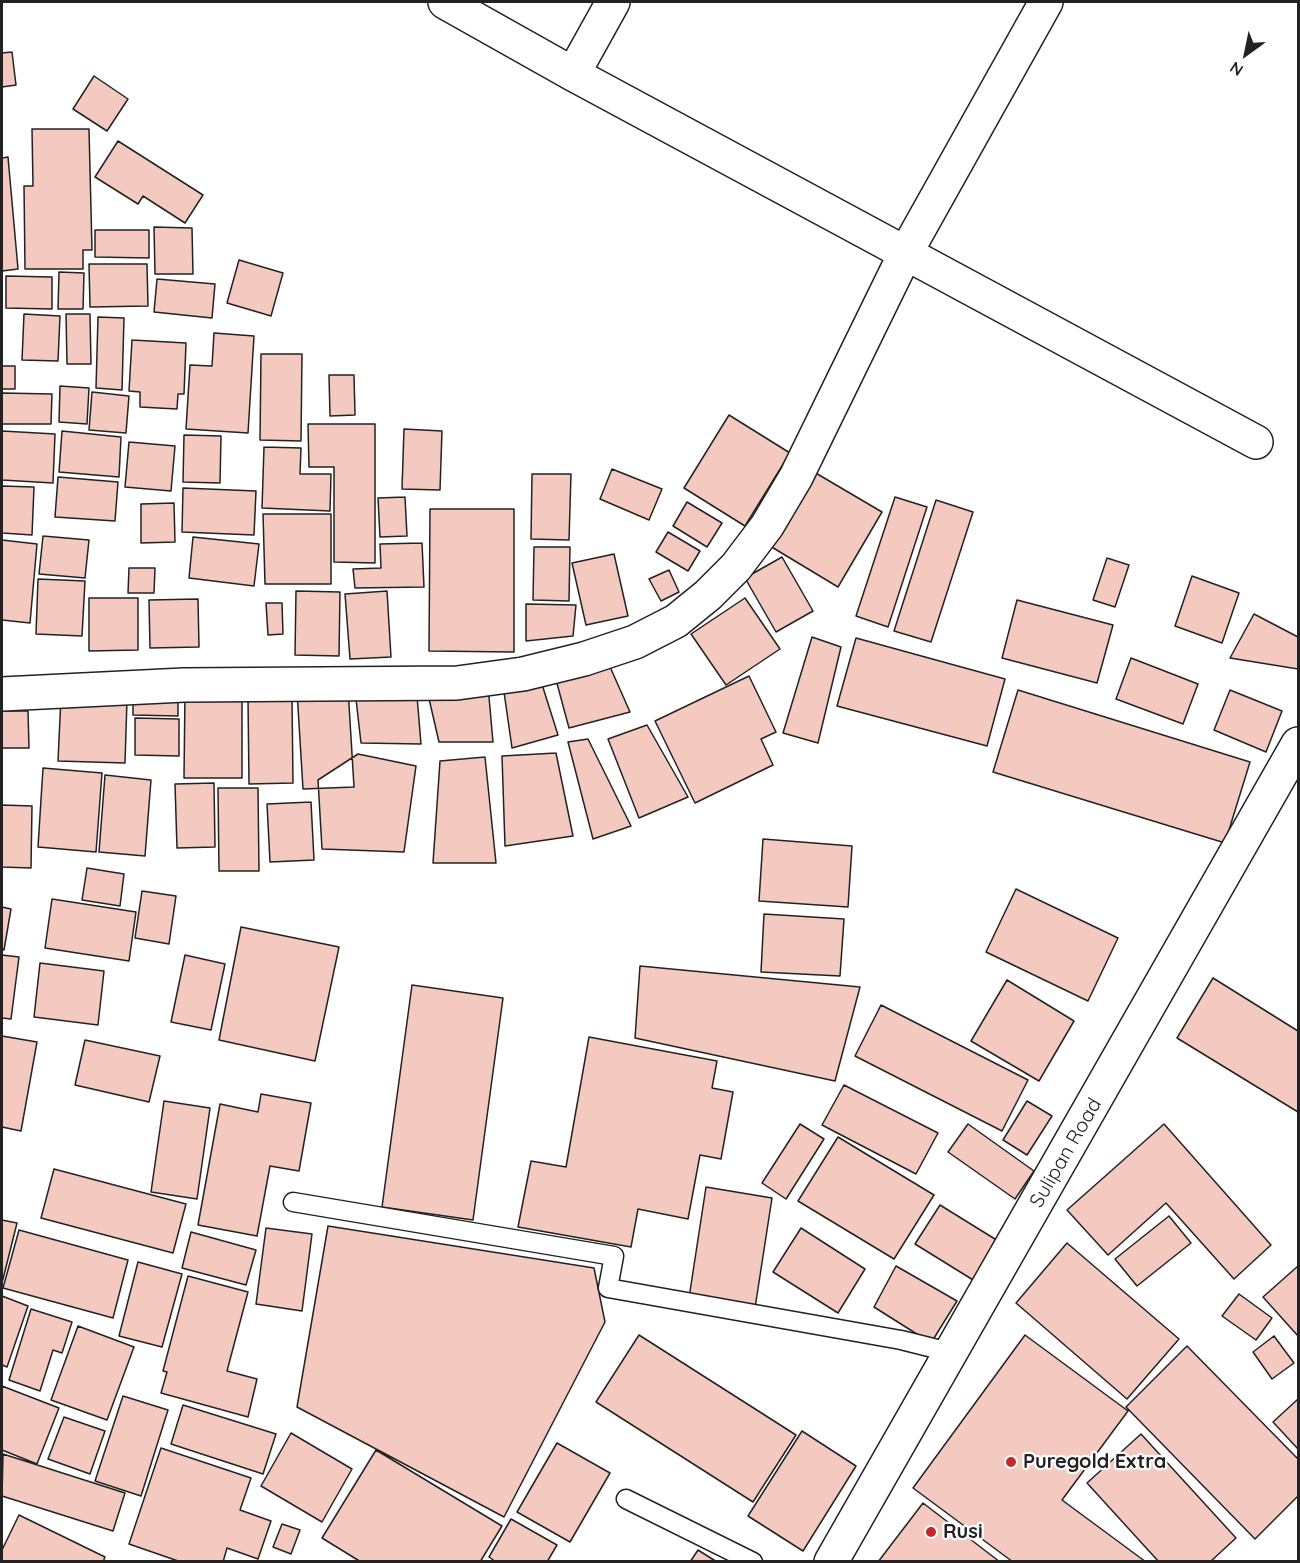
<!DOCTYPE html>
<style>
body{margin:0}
#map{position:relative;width:1300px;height:1563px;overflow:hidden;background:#fff;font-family:Quicksand,sans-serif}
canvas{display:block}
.frame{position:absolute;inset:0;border:3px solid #222;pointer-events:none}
.north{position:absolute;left:1216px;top:24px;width:60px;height:60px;-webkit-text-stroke:4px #fff;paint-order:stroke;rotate:213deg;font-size:16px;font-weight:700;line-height:24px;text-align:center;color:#222}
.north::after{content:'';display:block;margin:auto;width:21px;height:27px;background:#222;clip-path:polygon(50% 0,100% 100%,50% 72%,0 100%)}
</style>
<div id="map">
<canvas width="1300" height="1563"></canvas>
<div class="frame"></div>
<div class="north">N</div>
</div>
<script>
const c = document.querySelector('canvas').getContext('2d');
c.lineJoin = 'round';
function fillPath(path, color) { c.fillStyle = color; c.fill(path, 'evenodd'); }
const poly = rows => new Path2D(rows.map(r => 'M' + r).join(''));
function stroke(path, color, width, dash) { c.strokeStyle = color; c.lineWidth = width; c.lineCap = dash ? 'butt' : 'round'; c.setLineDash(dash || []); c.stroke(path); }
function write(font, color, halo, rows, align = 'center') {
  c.font = font + ' Quicksand,sans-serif'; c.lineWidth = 4.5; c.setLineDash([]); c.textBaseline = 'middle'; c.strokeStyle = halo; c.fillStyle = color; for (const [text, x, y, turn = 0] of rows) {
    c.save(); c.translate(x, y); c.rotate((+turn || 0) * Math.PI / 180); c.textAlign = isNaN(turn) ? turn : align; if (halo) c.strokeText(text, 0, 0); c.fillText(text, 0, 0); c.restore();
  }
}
const building = poly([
 [12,52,16,85,2,87,2,53,12,52],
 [94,76,128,99,107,131,73,109,94,76],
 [32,129,89,129,92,250,83,250,83,269,25,269,24,186,33,186,32,129],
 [118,141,203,195,185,223,143,196,138,204,95,177,118,141],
 [8,157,18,269,2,271,2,158,8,157],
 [154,227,192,228,193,274,155,274,154,227],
 [95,230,149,230,149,258,95,257,95,230],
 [239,260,283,273,271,316,227,303,239,260],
 [89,264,147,264,148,306,90,307,89,264],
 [59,272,84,273,83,309,58,309,59,272],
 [6,276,52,277,52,309,6,308,6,276],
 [157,279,215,284,212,318,154,312,157,279],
 [24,314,60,316,58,361,22,360,24,314],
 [66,314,90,314,91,364,67,364,66,314],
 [98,317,124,318,122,390,96,388,98,317],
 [214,333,254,336,248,433,186,429,190,365,212,366,214,333],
 [132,340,186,343,184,394,178,394,177,409,140,407,140,392,129,391,132,340],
 [261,354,302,354,301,441,260,440,261,354],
 [2,366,15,366,15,389,2,389,2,366],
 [329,375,354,375,355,415,330,416,329,375],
 [60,386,89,388,87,424,59,422,60,386],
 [92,392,129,396,126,433,89,430,92,392],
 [2,393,52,394,51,424,2,424,2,393],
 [729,415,790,453,745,526,684,488,729,415],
 [308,424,375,424,375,563,334,562,334,467,309,467,308,424],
 [404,429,442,431,440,490,402,489,404,429],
 [2,431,55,434,53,483,2,480,2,431],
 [62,431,121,437,119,477,59,472,62,431],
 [184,435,221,436,220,483,183,482,184,435],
 [129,442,175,446,171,491,125,487,129,442],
 [264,447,301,448,300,474,331,474,330,511,262,508,264,447],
 [612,469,662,489,649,520,600,499,612,469],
 [814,472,882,512,838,587,770,546,814,472],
 [532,474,571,474,569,540,531,539,532,474],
 [58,477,118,482,115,521,55,517,58,477],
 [2,486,34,487,32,535,2,533,2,486],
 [183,488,256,491,254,535,182,532,183,488],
 [405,497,407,536,380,537,378,498,405,497],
 [895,497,927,507,888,627,856,616,895,497],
 [936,500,973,512,931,642,894,631,936,500],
 [687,502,722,523,707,547,673,526,687,502],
 [174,503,175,542,141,543,141,504,174,503],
 [430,509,514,509,514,652,429,651,430,509],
 [263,514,331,514,331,584,265,584,263,514],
 [668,532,700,551,688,571,656,552,668,532],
 [43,536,89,540,85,578,39,574,43,536],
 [193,537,259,544,254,586,189,578,193,537],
 [2,540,37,544,30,623,2,620,2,540],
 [422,543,424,587,355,588,353,569,381,568,380,544,422,543],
 [534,547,570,547,569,601,533,600,534,547],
 [614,554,628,616,586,625,572,563,614,554],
 [782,557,813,611,776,632,745,578,782,557],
 [1107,558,1129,565,1115,607,1093,600,1107,558],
 [129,568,155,568,154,593,128,593,129,568],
 [669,570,679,592,661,601,649,579,669,570],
 [1192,576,1239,593,1222,643,1175,626,1192,576],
 [38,579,85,581,82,636,36,634,38,579],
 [296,591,340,592,339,656,295,655,296,591],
 [387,591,391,657,350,659,345,594,387,591],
 [89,598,138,598,138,650,89,651,89,598],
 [745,598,780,649,726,685,691,634,745,598],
 [198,599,199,647,150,648,149,600,198,599],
 [1017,600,1113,625,1097,683,1002,658,1017,600],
 [266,603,282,603,283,634,268,635,266,603],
 [526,604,576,605,573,636,526,641,526,604],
 [1254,614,1298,637,1298,669,1230,658,1254,614],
 [812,637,841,647,818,743,783,733,812,637],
 [856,638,1005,679,987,746,837,706,856,638],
 [1131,658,1198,684,1183,724,1116,699,1131,658],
 [607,660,630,712,569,728,555,676,607,660],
 [749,676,776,732,761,739,773,765,695,803,655,721,749,676],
 [540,678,558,735,512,748,503,685,540,678],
 [488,686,493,742,439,742,427,690,488,686],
 [348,688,354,787,303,789,297,691,348,688],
 [133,689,178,689,178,716,133,715,133,689],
 [1018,690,1250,762,1225,843,993,772,1018,690],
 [1230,690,1282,711,1266,752,1214,730,1230,690],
 [185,691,242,691,242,778,184,778,185,691],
 [417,696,421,744,361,743,356,699,417,696],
 [61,697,127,700,125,763,58,761,61,697],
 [292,698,293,783,249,784,248,699,292,698],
 [2,711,28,711,29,748,2,748,2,711],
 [135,718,179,719,179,756,135,755,135,718],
 [647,725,688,797,639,818,608,739,647,725],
 [588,739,631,826,593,839,568,742,588,739],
 [556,753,573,836,505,846,502,756,556,753],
 [358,754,416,766,404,852,322,849,318,780,358,754],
 [485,757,496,863,433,863,440,761,485,757],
 [43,768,102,773,96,852,38,847,43,768],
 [105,775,151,780,145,856,99,852,105,775],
 [214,783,215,847,177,848,175,784,214,783],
 [218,788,258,788,259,871,219,871,218,788],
 [311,802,314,860,270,862,267,804,311,802],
 [2,805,32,806,31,868,2,867,2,805],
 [763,839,852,846,848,907,759,901,763,839],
 [87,868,124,874,120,906,82,900,87,868],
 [1016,889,1118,938,1088,1001,986,952,1016,889],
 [142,891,176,896,169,944,135,938,142,891],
 [52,899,136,912,129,961,45,948,52,899],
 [2,907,11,909,4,950,2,949,2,907],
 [764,914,844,919,840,976,761,972,764,914],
 [241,927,339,947,315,1061,219,1040,241,927],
 [2,955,19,957,11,1019,2,1018,2,955],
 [185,955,225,964,211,1030,171,1022,185,955],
 [40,963,104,971,98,1025,34,1017,40,963],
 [640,966,860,987,835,1081,635,1038,640,966],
 [1213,978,1298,1031,1298,1112,1177,1038,1213,978],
 [1007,980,1074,1021,1039,1081,971,1041,1007,980],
 [412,985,503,998,473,1220,382,1207,412,985],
 [881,1005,1028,1080,1002,1131,855,1056,881,1005],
 [2,1036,37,1042,21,1131,2,1127,2,1036],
 [589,1037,717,1061,712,1088,733,1092,721,1159,700,1155,688,1219,638,1209,631,1247,518,1227,531,1161,566,1167,589,1037],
 [85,1040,160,1056,149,1102,75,1085,85,1040],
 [844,1085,938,1133,916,1174,822,1125,844,1085],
 [261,1094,311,1103,299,1171,270,1166,257,1236,198,1225,220,1104,258,1112,261,1094],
 [164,1101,210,1108,197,1199,151,1192,164,1101],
 [1027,1101,1052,1116,1027,1155,1003,1140,1027,1101],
 [800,1124,824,1139,786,1199,762,1183,800,1124],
 [968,1124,1034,1171,1015,1199,948,1152,968,1124],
 [1164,1124,1271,1245,1234,1279,1166,1203,1108,1255,1067,1210,1164,1124],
 [838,1137,934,1195,894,1259,798,1201,838,1137],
 [54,1169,186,1204,173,1253,41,1218,54,1169],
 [706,1187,772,1198,755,1308,689,1298,706,1187],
 [940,1205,1003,1244,978,1283,915,1244,940,1205],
 [1169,1216,1191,1243,1137,1286,1115,1259,1169,1216],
 [2,1220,17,1223,2,1283,2,1220],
 [328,1226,594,1268,605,1322,504,1517,297,1407,328,1226],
 [266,1228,312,1234,302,1311,256,1304,266,1228],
 [801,1228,865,1269,838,1313,773,1272,801,1228],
 [19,1230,128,1260,113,1318,3,1288,19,1230],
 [191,1232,256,1250,246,1285,182,1268,191,1232],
 [1067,1243,1179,1339,1127,1399,1016,1303,1067,1243],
 [138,1262,182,1274,162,1347,119,1336,138,1262],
 [896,1266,957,1301,931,1343,874,1307,896,1266],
 [1298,1266,1298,1336,1263,1297,1298,1266],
 [188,1276,248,1292,227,1371,257,1379,248,1417,161,1393,167,1372,163,1371,188,1276],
 [1239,1294,1272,1318,1256,1340,1222,1316,1239,1294],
 [2,1296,28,1306,7,1367,2,1365,2,1296],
 [31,1309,72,1322,62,1353,53,1350,40,1391,9,1380,31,1309],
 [78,1326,134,1347,107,1420,51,1400,78,1326],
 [639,1335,796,1435,753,1502,596,1402,639,1335],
 [1025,1335,1128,1411,1062,1500,1146,1562,1013,1562,913,1488,1025,1335],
 [1274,1336,1294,1363,1272,1379,1253,1352,1274,1336],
 [1187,1346,1298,1459,1298,1496,1255,1539,1126,1407,1187,1346],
 [2,1386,59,1408,37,1464,2,1450,2,1386],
 [123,1396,168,1410,141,1496,95,1481,123,1396],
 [1298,1399,1298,1449,1273,1422,1298,1399],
 [183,1405,276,1434,263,1474,171,1444,183,1405],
 [64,1417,105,1431,90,1474,48,1459,64,1417],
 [802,1431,856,1466,803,1551,748,1516,802,1431],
 [291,1433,352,1469,322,1522,261,1486,291,1433],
 [1141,1434,1236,1538,1210,1562,1159,1562,1087,1483,1141,1434],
 [557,1443,610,1473,570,1542,517,1512,557,1443],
 [161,1448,251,1478,240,1510,271,1521,258,1559,227,1548,223,1562,181,1562,129,1544,161,1448],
 [376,1450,502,1526,480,1562,361,1562,322,1538,376,1450],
 [3,1454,125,1493,113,1531,2,1496,3,1454],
 [923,1503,1000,1562,878,1562,923,1503],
 [19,1515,105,1557,103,1562,2,1562,2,1550,19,1515],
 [511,1519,557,1545,547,1562,496,1562,489,1557,511,1519],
 [282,1524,300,1530,291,1554,273,1547,282,1524],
 [698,1550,717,1562,690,1562,698,1550]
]);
const lane = poly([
 [293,1202,614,1256,608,1288,901,1340,953,1353],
 [626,1499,753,1562]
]);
const street = poly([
 [445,2,573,74,1256,442],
 [573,74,613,2],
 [2,694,184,685,457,683,523,674,584,659,635,642,676,621,708,595,736,567,767,526,796,477,905,254,1046,2]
]);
const secondary = poly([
 [831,1562,1298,744]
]);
const markers = [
 [1011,1462,6,"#c62828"],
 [931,1532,6,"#c62828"]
];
const streetNames = [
 ["Sulipan Road",1066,1153,-60]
];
const poiNames = [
 ["Puregold Extra",1023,1462],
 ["Rusi",943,1532]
];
fillPath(building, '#f3c9c0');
stroke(building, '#222', 1.5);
stroke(lane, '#222', 21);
stroke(street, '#222', 36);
stroke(secondary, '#222', 36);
stroke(lane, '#fff', 18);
stroke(street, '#fff', 33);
stroke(secondary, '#fff', 33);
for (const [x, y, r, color] of markers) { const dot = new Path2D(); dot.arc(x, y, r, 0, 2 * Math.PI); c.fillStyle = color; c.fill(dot); stroke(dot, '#fff', 2); }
write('20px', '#222', '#fff', streetNames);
write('bold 20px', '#222', '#fff', poiNames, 'left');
</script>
